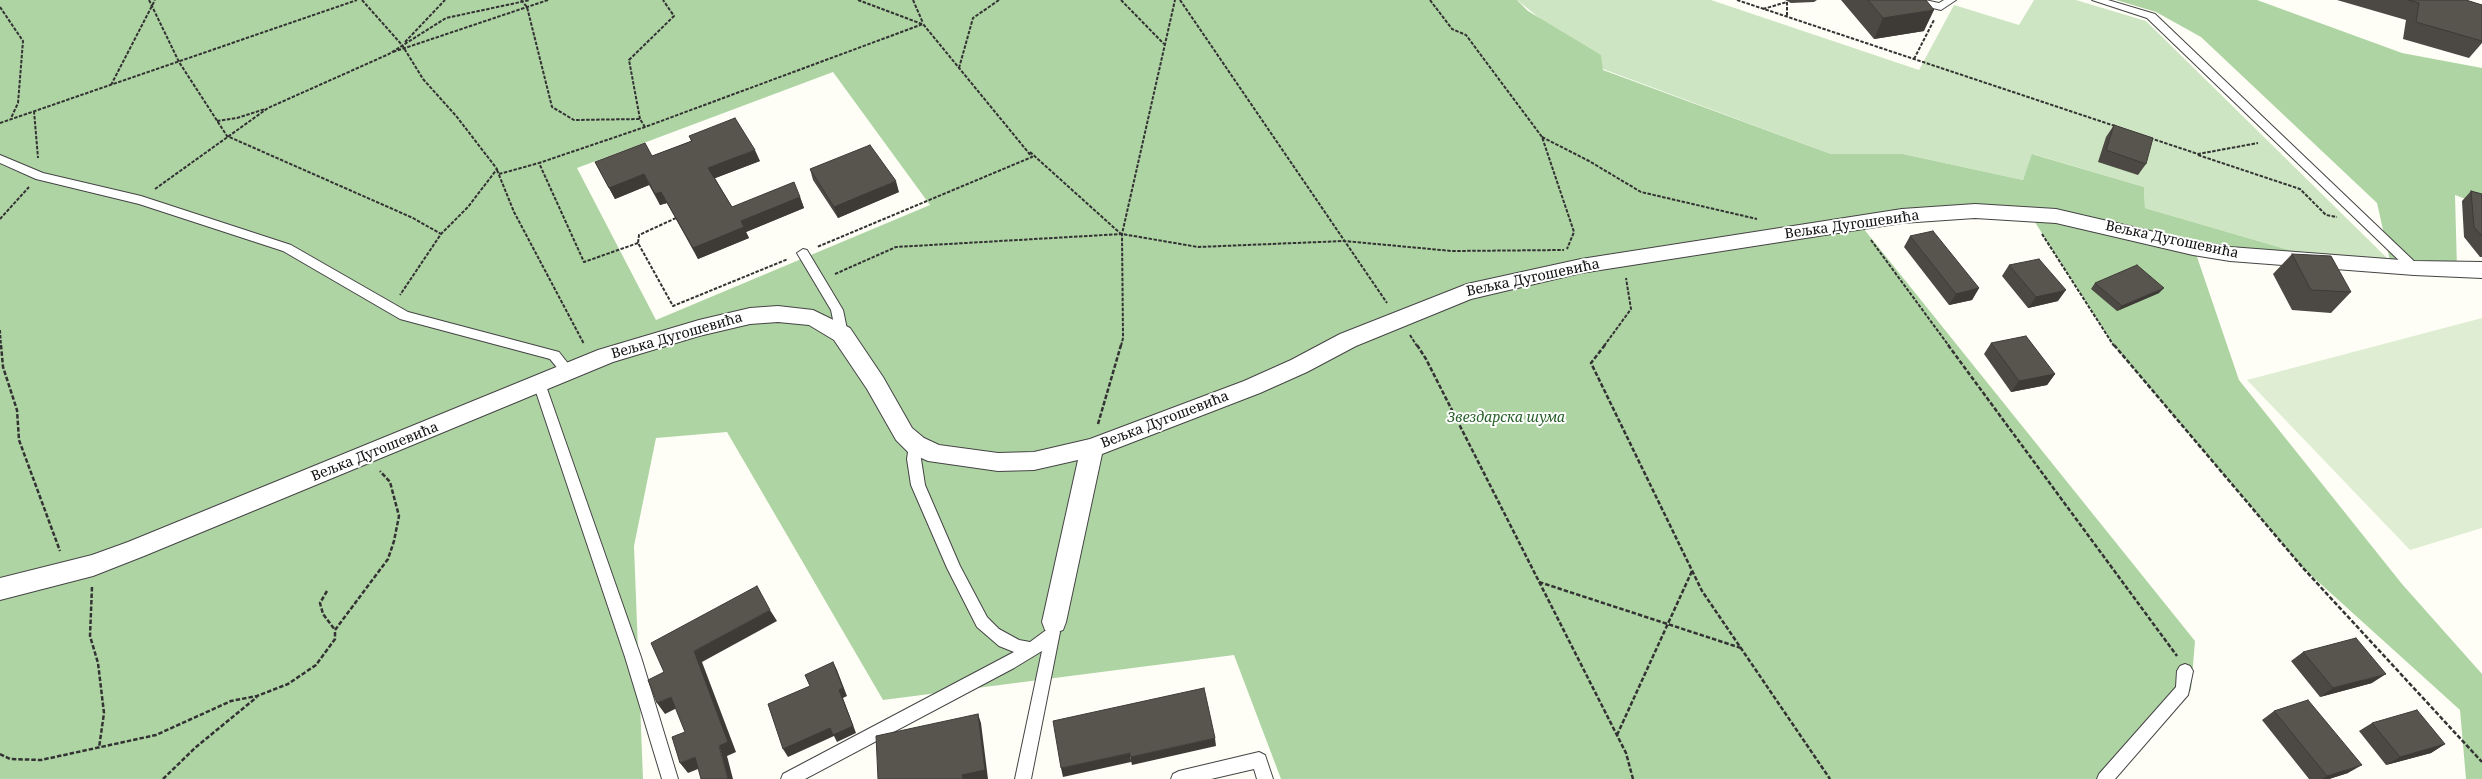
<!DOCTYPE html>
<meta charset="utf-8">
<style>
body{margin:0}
canvas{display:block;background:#fefef6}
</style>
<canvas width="2482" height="779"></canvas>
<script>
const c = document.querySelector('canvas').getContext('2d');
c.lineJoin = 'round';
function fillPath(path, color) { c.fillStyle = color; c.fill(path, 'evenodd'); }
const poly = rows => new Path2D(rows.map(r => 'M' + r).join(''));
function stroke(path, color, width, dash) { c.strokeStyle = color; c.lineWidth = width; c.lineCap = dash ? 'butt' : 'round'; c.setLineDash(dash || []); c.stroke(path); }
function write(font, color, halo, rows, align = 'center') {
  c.font = font + ' "Noto Serif",serif'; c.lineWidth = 4; c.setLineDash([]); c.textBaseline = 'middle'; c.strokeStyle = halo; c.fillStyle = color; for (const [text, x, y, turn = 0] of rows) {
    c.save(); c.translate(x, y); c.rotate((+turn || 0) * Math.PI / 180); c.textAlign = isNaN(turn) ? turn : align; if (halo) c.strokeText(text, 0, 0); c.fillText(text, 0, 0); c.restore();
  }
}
const green = poly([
 [1517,0,1711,0,1919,70,1954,5,2019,25,2034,0,2076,0,2146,21,2390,261,2289,250,2145,208,2144,187,2033,154,2023,180,1903,154,1831,154,1603,69]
]);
const forest = poly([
 [0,0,1517,0,1528,11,1601,55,1603,70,1831,154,1903,154,2023,180,2032,154,2144,187,2145,208,2289,250,2390,261,2377,203,2201,37,2156,12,2116,0,2257,0,2402,53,2482,68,2482,205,2455,195,2457,269,2194,248,2239,380,2402,584,2482,674,2482,779,2466,779,2460,710,2303,568,2115,347,2029,213,1859,223,2195,641,2191,690,2115,779,1281,779,1234,655,883,700,727,432,656,438,634,546,643,779,0,779],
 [833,72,930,205,656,320,577,168]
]);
const pitch = poly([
 [2482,318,2482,528,2410,550,2247,380]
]);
const pathFar1 = poly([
 [149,0,179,62,227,136,413,218,441,234],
 [362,0,402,45,423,79,457,117,497,169,468,207,441,234,400,295],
 [521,0,527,7,552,107,574,120,640,119,645,127],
 [858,0,922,24],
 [913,0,923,23],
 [1121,0,1164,44],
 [1180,0,1387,303],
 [1430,0,1452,29,1466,35,1542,137,1574,232,1567,249],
 [1737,0,2115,126],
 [0,7,23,41,18,103,11,118],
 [1763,9,1787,2,1787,16],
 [405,42,445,0],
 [393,52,548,0],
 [1914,59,1934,20],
 [959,68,973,18,999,0],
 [111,85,155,0],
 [34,111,38,158],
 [640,119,629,60,674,16,663,0],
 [217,121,237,118,265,109],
 [0,123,357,0],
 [1542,137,1589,161,1641,192,1757,219],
 [2150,138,2198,154,2258,143],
 [1030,152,1121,234],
 [2198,155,2300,189,2326,215,2337,217],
 [497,170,514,212,584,344],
 [499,174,539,163],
 [155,189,268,108,389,54,446,18,530,0],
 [676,218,639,235,638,243,673,306,788,259],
 [0,219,29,187],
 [2042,234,2114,346],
 [1871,240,1949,346],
 [638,243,584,262,539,163,645,127,923,24,1032,157,817,247],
 [835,274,896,247,1122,234,1198,247,1344,241,1452,251,1564,250],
 [0,330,1,346],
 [1410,335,1417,346],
 [1121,346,1123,338,1122,234,1175,0],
 [1604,346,1631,309,1626,278]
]);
const path = poly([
 [1,345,3,367,17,410,19,440,60,551],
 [1417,345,1426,359,1626,753,1633,779],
 [1605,345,1591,363,1702,591,1830,779],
 [1948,345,2177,656],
 [2114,345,2303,568,2482,762],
 [1098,424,1121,345],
 [1539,582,1741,648],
 [92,587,90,636,98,663,104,713,99,748],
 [327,591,320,603,323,614,335,630],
 [1617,735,1692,571],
 [0,754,10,759,41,760,156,735,231,701,257,696,288,684,316,665,335,639,335,630,388,559,394,541,399,516,390,482,380,471],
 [163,779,196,747,257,697]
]);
const service = poly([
 [1907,0,1925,0,1939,3,1944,0,1956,0,1941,10,1908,2,1907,0],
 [2092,0,2108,0,2155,14,2418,265,2420,268,2418,271,2410,271,2147,18,2092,0],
 [0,155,43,173,141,196,291,245,408,312,559,352,574,371,573,375,568,376,563,375,550,359,400,319,283,251,139,204,36,179,0,163,0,155],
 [803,249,807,250,843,310,848,334,846,337,838,337,836,334,831,310,797,253,803,249],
 [539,378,544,379,545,383,641,657,678,779,662,779,625,657,533,383,534,379,539,378],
 [916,440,921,441,923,445,921,459,925,485,960,566,987,617,999,629,1019,640,1030,642,1053,625,1058,627,1060,632,1031,779,1015,779,1042,651,1014,668,805,779,781,779,783,774,1014,652,999,646,977,627,947,568,911,485,907,459,909,445,911,441,916,440],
 [2185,664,2190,666,2193,671,2188,695,2115,779,2097,779,2099,774,2176,687,2177,671,2180,666,2185,664],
 [1259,752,1265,755,1273,779,1257,779,1254,769,1211,779,1171,779,1173,774,1179,771,1259,752]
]);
const minor = poly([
 [1975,204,2056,209,2193,241,2230,247,2414,261,2482,262,2482,278,2414,275,2230,261,2193,255,2056,223,1975,218,1902,223,1581,273,1471,299,1356,346,1307,372,1260,393,1102,454,1066,622,1063,630,1054,633,1045,630,1042,622,1078,460,1034,470,998,471,928,461,908,452,896,440,867,389,834,340,809,325,778,322,750,324,699,336,613,362,144,556,93,576,0,600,0,578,92,555,128,542,598,350,699,320,750,308,778,306,813,310,850,328,883,377,912,428,924,438,939,445,998,453,1034,452,1090,439,1244,381,1291,360,1340,334,1467,284,1581,259,1902,209,1975,204]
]);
const wall = poly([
 [1785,0,1817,0,1814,2,1791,3],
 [1841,0,1926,0,1924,31,1874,39],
 [2337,0,2466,0,2482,5,2482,43,2469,58,2403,39,2406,20],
 [2114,125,2146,164,2138,175,2098,162,2106,137],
 [689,136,760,161,715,178,732,207,800,197,804,208,746,232,749,238,698,259,667,203,660,205,649,185,615,199,595,162,652,156,691,141],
 [810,169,899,192,838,218,813,180],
 [2471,191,2482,194,2482,257,2480,257,2464,237,2462,201],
 [1910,236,1979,288,1972,300,1949,305,1904,247],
 [2292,254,2351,292,2331,313,2292,310,2273,274],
 [2009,265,2058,301,2028,308,2002,276],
 [2095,283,2159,293,2117,311,2091,289],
 [1991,343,2055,374,2047,385,2011,392,1984,354],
 [2303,652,2372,683,2320,697,2291,661],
 [2274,711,2348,773,2329,779,2309,779,2262,720],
 [2372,723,2445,744,2431,753,2386,765,2359,731]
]);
const shadedWall = poly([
 [1934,10,1924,31,1874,39,1883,18],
 [755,150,760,161,713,179,708,168],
 [644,174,649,185,615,199,609,188],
 [896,181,899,192,838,218,834,207],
 [661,192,667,203,660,205,655,194],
 [800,197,804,208,746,232,749,238,698,259,693,248,741,221],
 [1979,288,1972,300,1949,305,1956,294],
 [2164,288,2159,293,2117,311,2122,306],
 [2066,290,2058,301,2028,308,2036,297],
 [2055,374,2047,385,2011,392,2019,381],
 [770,610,777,621,702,662,736,752,727,756,733,779,728,779,694,651],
 [833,662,837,670,847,696,843,698,856,733,837,742,834,736,788,757,783,749,839,690],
 [2386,674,2372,683,2320,697,2333,688],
 [671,697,679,707,665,714,657,703],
 [978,714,981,723,988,779,963,779,962,775],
 [1215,738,1216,746,1132,765,1130,757],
 [2445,744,2431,753,2386,765,2400,757],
 [1130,753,1131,762,1063,777,1061,768],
 [695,757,703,767,688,773,680,763],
 [2362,765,2348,773,2329,779,2322,779,2327,776]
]);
const building = poly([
 [1868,0,1926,0,1934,10,1883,18,1868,0],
 [2408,0,2466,0,2482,5,2482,41,2416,22,2419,3,2408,0],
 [735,118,755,150,708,168,732,207,794,182,800,197,741,221,744,227,693,248,661,192,655,194,644,174,609,188,595,162,645,143,652,156,692,141,689,136,735,118],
 [2114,125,2153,138,2146,164,2106,150,2114,125],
 [870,145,896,181,834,207,810,169,870,145],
 [2471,191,2482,194,2482,236,2474,227,2471,191],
 [1933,231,1979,288,1956,294,1910,236,1933,231],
 [2292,254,2331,256,2351,292,2311,290,2292,254],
 [2039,259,2066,290,2036,297,2009,265,2039,259],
 [2137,265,2164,288,2122,306,2095,283,2137,265],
 [2026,336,2055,374,2019,381,1991,343,2026,336],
 [757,586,770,610,694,651,728,742,719,746,728,779,701,779,695,757,680,763,672,737,685,732,671,697,657,703,648,680,664,672,651,643,757,586],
 [2356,638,2386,674,2333,688,2303,652,2356,638],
 [833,662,843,688,839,690,853,726,833,735,830,728,783,749,768,704,810,686,805,675,833,662],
 [1204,688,1215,738,1130,757,1130,753,1061,768,1053,721,1204,688],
 [2308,700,2362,765,2327,776,2274,711,2308,700],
 [2417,710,2445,744,2400,757,2372,723,2417,710],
 [978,714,985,770,962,775,963,779,878,779,876,736,978,714]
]);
const streetNames = [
 ["Вељка Дугошевића",1852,225,-8],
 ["Вељка Дугошевића",2172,240,12],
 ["Вељка Дугошевића",1533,278,-12],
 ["Вељка Дугошевића",677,336,-16],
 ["Вељка Дугошевића",1165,420,-21],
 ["Вељка Дугошевића",375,452,-22]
];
const parkNames = [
 ["Звездарска шума",1506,418]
];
fillPath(green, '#cde5c2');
fillPath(forest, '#afd4a4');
fillPath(pitch, '#dfeed3');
stroke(service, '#444', 2);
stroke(minor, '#444', 2);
stroke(pathFar1, '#333', 2, [3.5, 1.5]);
stroke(path, '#333', 2.5, [4.5, 2]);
fillPath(service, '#fff');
fillPath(minor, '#fff');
fillPath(wall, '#4c4843');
fillPath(shadedWall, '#3e3b37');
fillPath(building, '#58544e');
stroke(building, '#3e3b37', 1);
write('14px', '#111', '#fff', streetNames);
write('italic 14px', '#286129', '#fff', parkNames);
</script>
